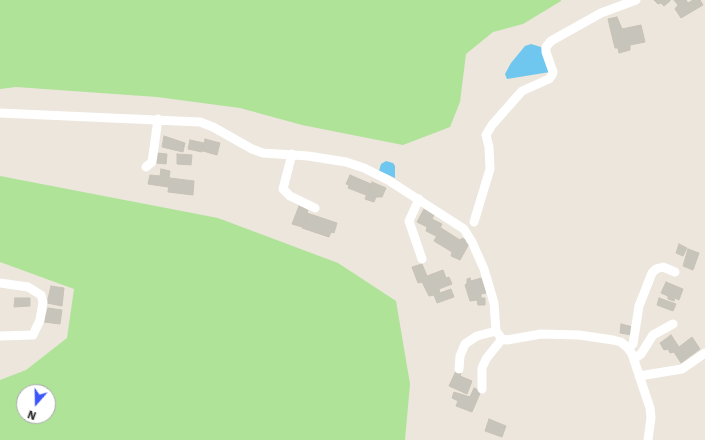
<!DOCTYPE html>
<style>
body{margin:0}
#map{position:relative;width:705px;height:440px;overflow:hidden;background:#ece6dc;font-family:"Work Sans",sans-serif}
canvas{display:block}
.north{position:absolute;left:16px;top:384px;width:40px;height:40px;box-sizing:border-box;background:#fff;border:1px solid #aaa;border-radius:50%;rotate:200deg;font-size:11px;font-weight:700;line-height:16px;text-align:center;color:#2a2a2a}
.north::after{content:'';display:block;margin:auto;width:14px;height:18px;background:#3c56fa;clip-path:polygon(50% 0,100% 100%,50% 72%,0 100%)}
</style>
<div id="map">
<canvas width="705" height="440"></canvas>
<div class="north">N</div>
</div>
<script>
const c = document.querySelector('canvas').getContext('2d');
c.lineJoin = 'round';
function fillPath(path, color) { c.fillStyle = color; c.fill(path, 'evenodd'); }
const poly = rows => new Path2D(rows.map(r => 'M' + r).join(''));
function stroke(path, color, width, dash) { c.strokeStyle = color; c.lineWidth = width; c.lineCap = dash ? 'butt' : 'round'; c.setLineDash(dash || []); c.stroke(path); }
const green = poly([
 [0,0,561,0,561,1,523,24,493,32,466,54,460,102,450,127,403,145,302,125,240,108,157,97,16,87,0,89],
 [0,176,218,218,338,263,396,301,410,384,405,440,0,440,0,380,26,370,67,338,74,289,0,262],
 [24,392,48,392,48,416,24,416]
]);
const water = poly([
 [531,44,541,47,550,72,507,79,505,74,511,63,525,46],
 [386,161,393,163,395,166,395,178,379,171,381,164]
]);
const building = poly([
 [654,0,670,0,670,1,664,6,661,3,658,4,654,0],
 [674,0,686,0,688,3,693,0,700,0,703,5,681,18,675,9,678,5,674,0],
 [617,17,622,29,641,25,645,42,630,45,630,50,619,53,618,48,615,48,608,19,617,17],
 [164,136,185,143,183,152,162,147,164,136],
 [205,139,220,143,217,155,203,151,205,139],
 [190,140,204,143,202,152,188,149,190,140],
 [157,153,167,154,166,164,156,163,157,153],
 [177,154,192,155,191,165,177,164,177,154],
 [161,169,170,171,168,187,148,184,150,175,160,176,161,169],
 [350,175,371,184,366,195,348,188,349,185,346,184,350,175],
 [170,178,194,181,193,195,168,192,170,178],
 [372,182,386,188,382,197,376,197,374,202,365,199,372,182],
 [299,206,308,210,302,227,292,224,299,206],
 [424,209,434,215,432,219,442,224,436,236,426,231,427,227,417,222,424,209],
 [307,213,337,223,334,233,331,232,329,237,302,228,307,213],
 [441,228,460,240,462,238,466,240,465,242,469,244,460,260,451,256,452,252,434,241,441,228],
 [679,244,687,248,683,256,676,253,679,244],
 [688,249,699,253,693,270,683,266,688,249],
 [422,264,427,276,443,270,446,278,449,277,452,284,439,289,440,293,451,289,454,297,437,303,434,295,429,296,422,282,418,283,412,267,422,264],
 [470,278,471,281,481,278,486,293,481,294,481,298,485,298,485,305,478,305,477,300,470,301,465,285,467,283,467,279,470,278],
 [666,282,683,289,679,300,675,298,674,301,668,299,668,296,661,293,666,282],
 [51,286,64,288,62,306,47,303,51,286],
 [15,298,30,298,30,306,14,307,15,298],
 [659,298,676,304,673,311,657,305,659,298],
 [48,308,62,310,60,324,44,322,48,308],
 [621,324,633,327,632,335,620,333,621,324],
 [671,335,679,347,692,337,700,349,681,363,674,352,670,353,668,349,664,350,660,343,671,335],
 [456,371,461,373,460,376,472,381,467,394,449,386,456,371],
 [474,388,481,391,472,412,456,406,458,401,452,398,454,392,470,397,474,388],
 [489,419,506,426,502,437,485,431,489,419]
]);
const minor = poly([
 [0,113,200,122,213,127,252,149,263,153,308,156,346,162,364,168,388,180,464,229,472,242,484,269,494,303,496,331,502,339,507,340,541,334,579,335,613,340,621,342,628,348,632,354,650,408,651,418,648,440],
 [292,154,283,189,290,196,315,208],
 [146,167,152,162,158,119],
 [419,199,409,221,422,259],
 [474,222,490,169,489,147,486,135,492,125,522,91,549,79,552,75,553,72,546,52,546,47,551,41,601,13,636,0],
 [0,283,28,287,41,295,43,302,40,320,33,335,0,336],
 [628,348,633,344,639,306,652,273,656,269,663,267,675,272],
 [634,359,641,354,653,335,673,324],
 [459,369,460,356,465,344,477,336,496,331],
 [639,376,682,369,705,353],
 [482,389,482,368,486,359,502,339]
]);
fillPath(green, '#aee398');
fillPath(water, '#6fc6ee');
fillPath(building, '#c7c4bb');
stroke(building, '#c8c2b6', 1);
stroke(minor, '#fff', 9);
</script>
